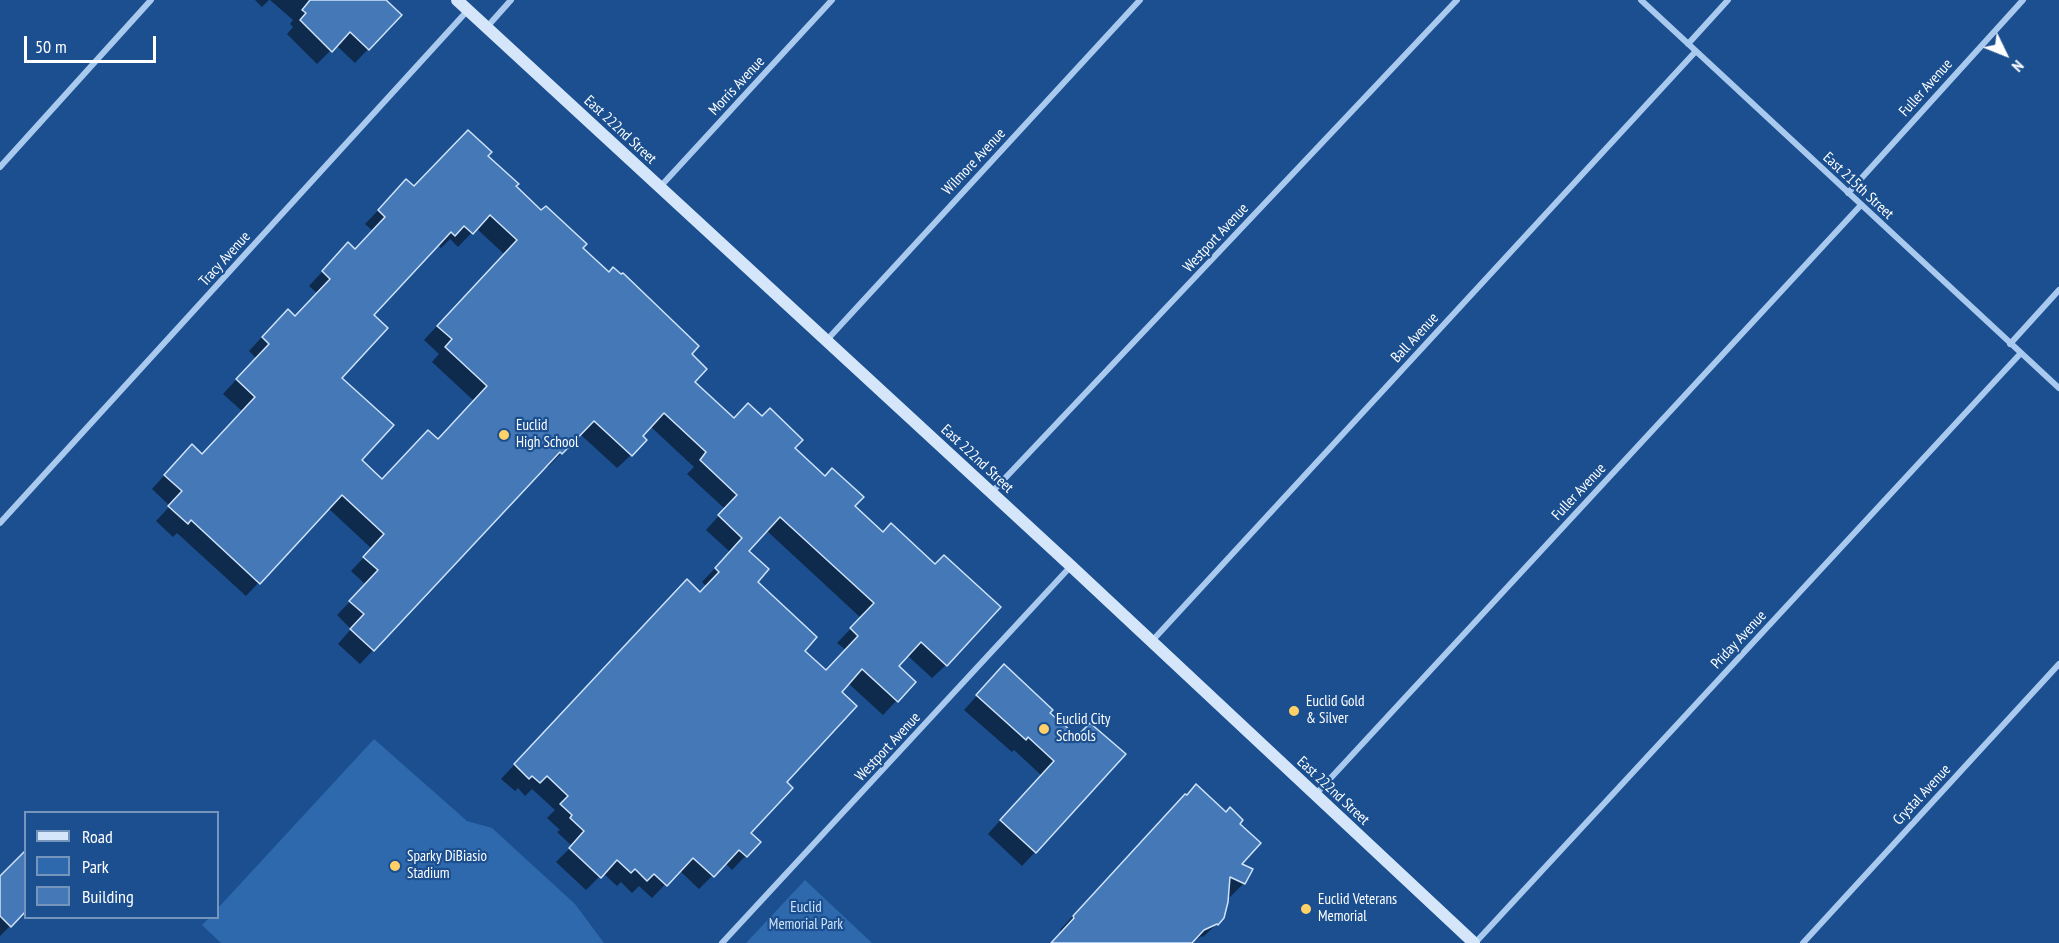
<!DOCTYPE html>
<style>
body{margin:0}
#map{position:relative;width:2059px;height:943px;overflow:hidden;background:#1b4f8f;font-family:"PT Sans Narrow",sans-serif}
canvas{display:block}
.legend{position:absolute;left:24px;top:811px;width:195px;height:108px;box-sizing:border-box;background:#1b4f8f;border:2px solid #7695bc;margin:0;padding:8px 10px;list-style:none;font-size:18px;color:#fff}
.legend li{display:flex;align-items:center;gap:12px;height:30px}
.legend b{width:30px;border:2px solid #7695bc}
.north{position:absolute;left:1975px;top:24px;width:60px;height:60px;-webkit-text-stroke:4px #1b4f8f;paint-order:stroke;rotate:133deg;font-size:16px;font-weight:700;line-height:24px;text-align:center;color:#fff}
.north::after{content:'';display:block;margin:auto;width:21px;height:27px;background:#fff;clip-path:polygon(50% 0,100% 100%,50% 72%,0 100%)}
.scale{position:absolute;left:24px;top:36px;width:132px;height:27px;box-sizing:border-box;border:3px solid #fff;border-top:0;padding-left:8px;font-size:18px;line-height:21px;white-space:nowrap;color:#fff;-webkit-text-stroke:4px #1b4f8f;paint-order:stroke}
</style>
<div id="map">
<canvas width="2059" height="943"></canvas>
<ul class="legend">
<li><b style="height:8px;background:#d6e6fa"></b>Road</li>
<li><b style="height:16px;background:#2e69ad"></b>Park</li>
<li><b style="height:16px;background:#4478b7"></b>Building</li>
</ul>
<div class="north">N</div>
<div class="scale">50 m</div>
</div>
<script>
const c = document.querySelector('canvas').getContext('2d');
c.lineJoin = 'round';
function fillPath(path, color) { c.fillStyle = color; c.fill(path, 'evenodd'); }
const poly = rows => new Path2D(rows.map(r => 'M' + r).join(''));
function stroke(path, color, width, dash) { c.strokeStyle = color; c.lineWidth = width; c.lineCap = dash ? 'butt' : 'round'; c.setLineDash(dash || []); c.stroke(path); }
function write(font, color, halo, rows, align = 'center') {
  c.font = font + ' "PT Sans Narrow",sans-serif'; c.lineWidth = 4.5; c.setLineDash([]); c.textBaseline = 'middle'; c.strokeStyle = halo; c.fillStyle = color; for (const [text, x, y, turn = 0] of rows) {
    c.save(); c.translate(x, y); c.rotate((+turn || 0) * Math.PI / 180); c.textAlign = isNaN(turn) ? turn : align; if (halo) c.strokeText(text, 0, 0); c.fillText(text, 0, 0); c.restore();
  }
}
const green = poly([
 [374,739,467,821,492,828,575,904,604,943,221,943,202,925,209,918,218,918,218,908],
 [805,880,872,943,746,943]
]);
const shadow = poly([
 [255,0,269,0,262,7],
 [270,0,383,0,368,49,355,63,336,45,317,64,287,34,293,27,290,24,293,20],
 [486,156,514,186,581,248,690,354,693,382,734,420,793,448,853,506,946,665,932,678,907,655,897,666,914,682,883,715,848,683,840,692,785,782,749,833,759,842,732,870,725,863,699,889,679,870,652,898,639,886,632,893,621,882,617,886,603,873,586,890,556,862,572,846,557,832,560,830,547,818,555,810,532,789,525,796,518,788,515,791,501,779,673,594,700,593,706,586,702,582,730,552,706,530,725,509,687,474,694,467,650,426,640,437,631,455,617,468,580,434,548,467,546,465,360,664,338,644,351,629,337,615,366,585,351,571,372,549,328,508,246,596,177,533,173,537,156,521,170,506,152,489,178,460,201,455,242,411,223,394,256,358,249,351,274,324,295,318,317,293,309,286,335,258,355,251,373,231,365,224,393,195,414,188],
 [476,228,504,254,424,340,439,354,432,362,474,401,437,441,382,481,360,460,340,378,372,315,437,245,441,248,450,239,458,247],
 [766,530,861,618,837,643,846,650,825,672,803,651,756,582,747,551],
 [991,680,1048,713,1077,738,1035,852,1022,866,988,834,1041,775,1014,750,1012,752,964,710],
 [1172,809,1237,824,1239,864,1244,883,1230,897,1227,895,1223,918,1203,937,1202,936,1191,943,1052,943,1062,932,1060,930],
 [0,878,10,926,0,936]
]);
const building = poly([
 [310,0,386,0,402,15,369,50,350,32,332,52,300,20,306,13,302,10,310,0],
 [468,130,492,152,488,156,519,184,516,186,541,210,546,206,587,244,583,248,609,272,613,267,621,274,623,273,699,346,692,354,707,369,695,382,734,418,748,403,762,416,770,408,803,440,795,448,825,476,832,468,864,497,855,506,883,532,891,523,935,564,944,555,1001,607,947,666,921,642,899,666,916,682,898,702,862,669,842,692,857,706,787,782,793,788,751,833,761,842,747,857,739,850,714,877,693,858,667,886,654,874,647,881,635,869,631,873,617,860,601,878,569,848,584,831,570,818,572,815,560,804,568,796,547,776,540,783,532,776,529,779,514,764,687,579,700,592,719,572,715,568,742,538,718,515,737,495,700,460,706,452,664,413,643,436,647,440,632,456,594,421,562,454,560,452,374,651,350,629,364,614,349,601,378,570,363,557,384,534,342,495,260,584,191,520,188,524,168,506,182,491,164,475,192,444,202,454,255,397,236,379,269,344,262,337,288,309,295,316,330,279,322,271,348,242,355,249,385,217,378,210,406,179,414,186,468,130],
 [490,215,517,240,437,326,452,339,445,347,487,386,438,439,428,430,382,479,362,460,394,425,342,378,388,328,374,315,451,232,455,236,464,226,473,234,490,215],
 [780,517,874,603,850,628,858,636,826,670,805,651,817,637,758,582,769,569,749,551,780,517],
 [1004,664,1053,710,1050,713,1077,736,1090,723,1126,754,1036,853,1000,820,1054,761,1028,737,1026,740,976,695,1004,664],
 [1196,784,1226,812,1230,807,1243,820,1240,824,1261,843,1242,864,1253,869,1245,884,1230,877,1228,902,1224,918,1218,925,1217,924,1204,930,1192,943,1051,943,1074,918,1073,916,1185,794,1187,795,1196,784],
 [26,850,26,911,11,927,0,916,0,876,26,850]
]);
const street = poly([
 [1641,0,2059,388],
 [487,27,511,0],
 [1688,44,1728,0],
 [0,167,151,0],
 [660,187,832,0],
 [1848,193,2023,0],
 [826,341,1140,0],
 [2010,344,2059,290],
 [992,492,1457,0],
 [0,523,468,10],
 [1152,641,1696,51],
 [1315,795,1861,205],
 [722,943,1071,566],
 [1475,943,2020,354],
 [1803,943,2059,664]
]);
const secondary = poly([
 [457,0,1071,566,1474,943]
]);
const markers = [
 [504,435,6,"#ffd166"],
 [1294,711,6,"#ffd166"],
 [1044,729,6,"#ffd166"],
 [395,866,6,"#ffd166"],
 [1306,909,6,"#ffd166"]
];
const streetNames = [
 ["Morris Avenue",737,86,-47],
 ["Fuller Avenue",1926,88,-48],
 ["East 222nd Street",620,130,43],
 ["Wilmore Avenue",974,162,-47],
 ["East 215th Street",1858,186,43],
 ["Westport Avenue",1216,238,-47],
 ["Tracy Avenue",225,259,-48],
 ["Ball Avenue",1415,338,-47],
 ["East 222nd Street",977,459,43],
 ["Fuller Avenue",1579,492,-47],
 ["Priday Avenue",1739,640,-47],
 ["Westport Avenue",888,747,-47],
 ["East 222nd Street",1333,791,43],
 ["Crystal Avenue",1922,795,-47]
];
const poiNames = [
 ["Euclid",516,426],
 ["High School",516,443],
 ["Euclid Gold",1306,702],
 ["& Silver",1306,719],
 ["Euclid City",1056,720],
 ["Schools",1056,737],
 ["Sparky DiBiasio",407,857],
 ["Stadium",407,874],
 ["Euclid Veterans",1318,900],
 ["Memorial",1318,917]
];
const parkNames = [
 ["Euclid",806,908],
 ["Memorial Park",806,925]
];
fillPath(green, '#2e69ad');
fillPath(shadow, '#0007');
fillPath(building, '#4478b7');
stroke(building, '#cfe3fa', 1.5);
stroke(street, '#a9c9ee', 6);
stroke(secondary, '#d6e6fa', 12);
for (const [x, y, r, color] of markers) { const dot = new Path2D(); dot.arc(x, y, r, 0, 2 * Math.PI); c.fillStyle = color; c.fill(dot); stroke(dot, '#1b4f8f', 2); }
write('15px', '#fff', '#1b4f8f', streetNames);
write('15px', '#fff', '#1b4f8f', poiNames, 'left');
write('15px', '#cfe3fa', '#1b4f8f', parkNames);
</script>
